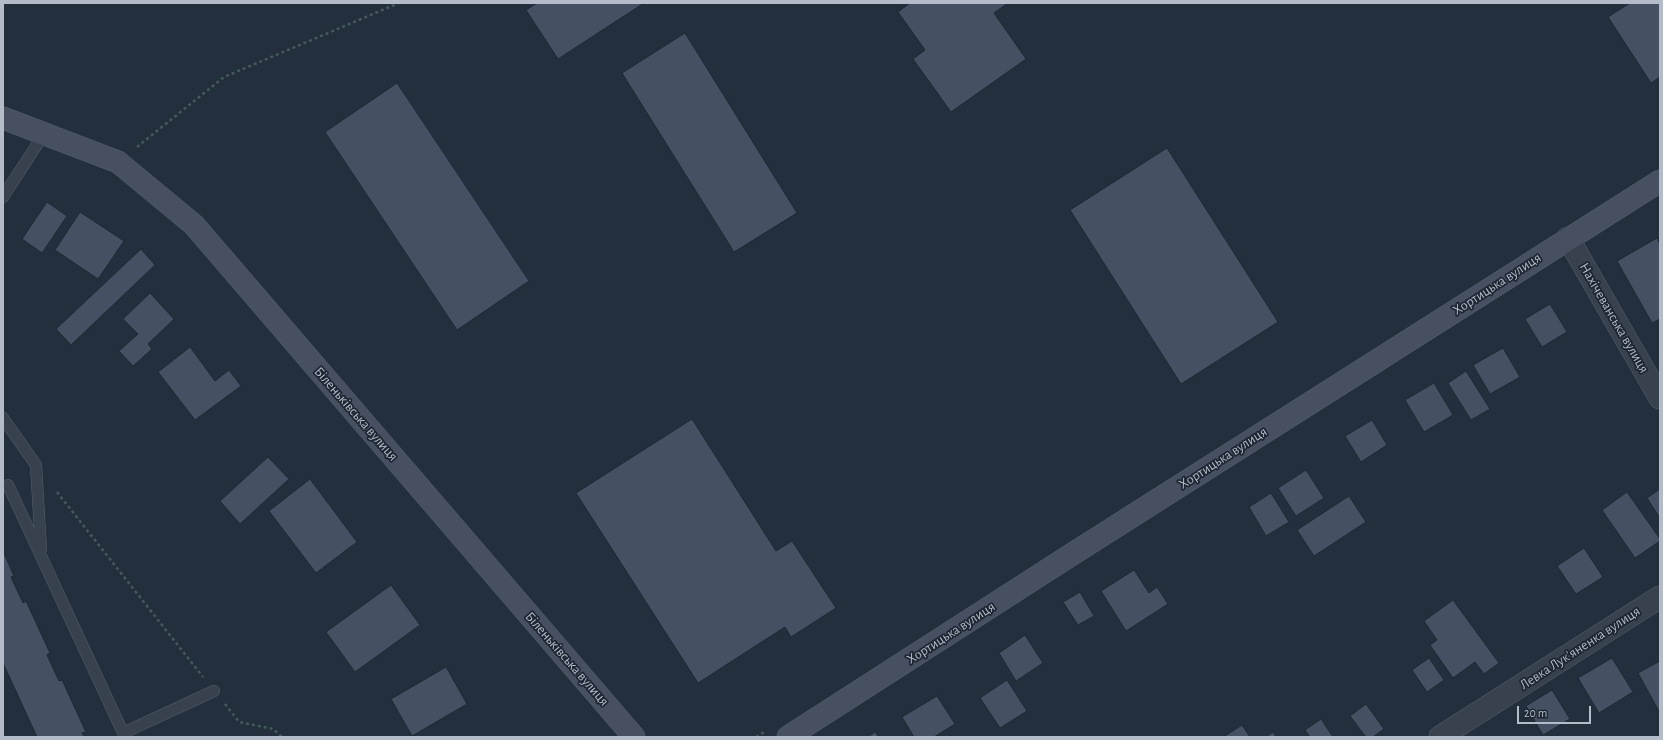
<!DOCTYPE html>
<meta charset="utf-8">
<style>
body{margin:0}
#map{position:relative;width:1663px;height:740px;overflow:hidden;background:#242f3e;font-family:"Alegreya Sans",sans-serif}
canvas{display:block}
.frame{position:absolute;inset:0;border:4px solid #b4bcc9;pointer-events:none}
.scale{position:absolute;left:1517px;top:706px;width:74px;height:18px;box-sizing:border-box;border:2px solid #b4bcc9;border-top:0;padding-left:5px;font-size:12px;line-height:14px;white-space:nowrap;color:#b4bcc9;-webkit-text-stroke:3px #1d2633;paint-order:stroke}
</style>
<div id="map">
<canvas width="1663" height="740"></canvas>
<div class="frame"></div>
<div class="scale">20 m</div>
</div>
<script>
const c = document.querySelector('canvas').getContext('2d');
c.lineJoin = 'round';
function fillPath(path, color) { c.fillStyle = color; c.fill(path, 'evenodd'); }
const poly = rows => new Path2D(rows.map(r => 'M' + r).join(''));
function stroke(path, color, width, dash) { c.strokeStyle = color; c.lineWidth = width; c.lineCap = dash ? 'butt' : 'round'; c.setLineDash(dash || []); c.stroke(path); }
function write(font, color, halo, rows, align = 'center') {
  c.font = font + ' "Alegreya Sans",sans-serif'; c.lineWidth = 3.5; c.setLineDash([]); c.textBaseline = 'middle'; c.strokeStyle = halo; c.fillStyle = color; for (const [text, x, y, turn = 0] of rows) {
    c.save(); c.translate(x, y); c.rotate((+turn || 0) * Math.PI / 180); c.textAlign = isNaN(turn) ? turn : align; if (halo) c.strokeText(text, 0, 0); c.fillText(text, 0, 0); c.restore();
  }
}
const building = poly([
 [537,3,644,3,558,59,526,10,537,3],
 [910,3,1008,3,994,13,1026,59,951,112,913,59,925,50,898,12,910,3],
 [1630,3,1660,3,1660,77,1651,83,1608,17,1630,3],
 [685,33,797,213,734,252,622,73,685,33],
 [397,83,529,281,457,330,325,132,397,83],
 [1167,148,1278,322,1181,384,1070,210,1167,148],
 [47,202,67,216,42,253,22,239,47,202],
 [80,212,124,241,98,279,55,250,80,212],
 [1657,238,1660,244,1660,319,1652,323,1617,261,1657,238],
 [141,249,155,265,71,345,56,329,141,249],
 [150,293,174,319,148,344,152,349,133,366,119,351,138,334,123,319,150,293],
 [1550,304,1567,332,1542,347,1525,319,1550,304],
 [190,347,215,381,229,370,241,386,195,420,158,372,190,347],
 [1503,348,1520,377,1490,394,1473,365,1503,348],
 [1466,371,1490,409,1471,420,1448,383,1466,371],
 [1434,383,1453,415,1424,432,1405,400,1434,383],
 [692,419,776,551,792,541,836,608,791,637,785,627,698,683,576,493,692,419],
 [1372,420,1387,445,1361,462,1345,436,1372,420],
 [268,457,289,479,240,524,220,501,268,457],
 [1306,470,1324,498,1296,516,1278,488,1306,470],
 [310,479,357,542,316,573,269,511,310,479],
 [1660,489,1660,518,1647,498,1660,489],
 [1627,492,1660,539,1660,541,1635,558,1602,510,1627,492],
 [1271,493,1289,522,1266,536,1249,507,1271,493],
 [1349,496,1366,522,1314,556,1297,530,1349,496],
 [1584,548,1603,577,1576,594,1557,566,1584,548],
 [3,551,14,576,11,577,23,603,26,601,50,653,47,655,59,681,62,680,86,732,82,733,84,737,37,737,3,663,3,551],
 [1134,570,1149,593,1157,587,1168,604,1126,631,1101,591,1134,570],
 [391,585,420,625,355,672,326,632,391,585],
 [1080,592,1094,616,1078,625,1063,602,1080,592],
 [1453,600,1499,663,1484,674,1475,662,1453,678,1430,645,1437,640,1424,621,1453,600],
 [1025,635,1043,663,1016,681,999,653,1025,635],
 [1429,658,1444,680,1427,692,1412,670,1429,658],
 [1612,658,1633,692,1599,713,1578,678,1612,658],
 [1660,661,1660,713,1638,673,1660,661],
 [446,667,467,704,412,736,391,699,446,667],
 [1007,680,1027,711,1000,728,980,698,1007,680],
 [1552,690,1570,719,1543,735,1526,706,1552,690],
 [937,696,955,724,934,737,914,737,902,717,937,696],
 [1366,704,1384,729,1373,737,1366,737,1350,716,1366,704],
 [1321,719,1333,737,1310,737,1305,730,1321,719],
 [1242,725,1250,737,1225,737,1225,736,1242,725],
 [875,732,879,737,868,737,875,732],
 [1273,732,1276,737,1266,737,1273,732]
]);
const path = poly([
 [137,147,224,77,399,3],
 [57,492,203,677],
 [225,704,239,722,273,729,282,737],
 [756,737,766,731]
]);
const lane = poly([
 [3,197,44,134],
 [3,418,36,465,41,549],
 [3,487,8,485,125,737],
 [123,733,214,691]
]);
const street = poly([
 [1568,238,1660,398],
 [1440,737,1660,597]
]);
const secondary = poly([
 [3,118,118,162,194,225,634,737],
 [788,737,1074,553,1660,181]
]);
const streetNames = [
 ["Хортицька вулиця",1497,284,-33],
 ["Нахічеванська вулиця",1614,318,60],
 ["Біленьківська вулиця",356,414,49],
 ["Хортицька вулиця",1223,458,-33],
 ["Хортицька вулиця",951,633,-33],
 ["Левка Лук'яненка вулиця",1580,648,-33],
 ["Біленьківська вулиця",567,659,49]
];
fillPath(building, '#455162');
stroke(building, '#1f2835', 1);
stroke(lane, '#565f6c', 12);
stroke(street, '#565f6c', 23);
stroke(secondary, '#565f6c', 23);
stroke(path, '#44595c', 2.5, [3, 3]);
stroke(lane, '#38414e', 11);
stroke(street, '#38414e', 22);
stroke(secondary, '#465061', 22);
write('14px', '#b4bcc9', '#1d2633', streetNames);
</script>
